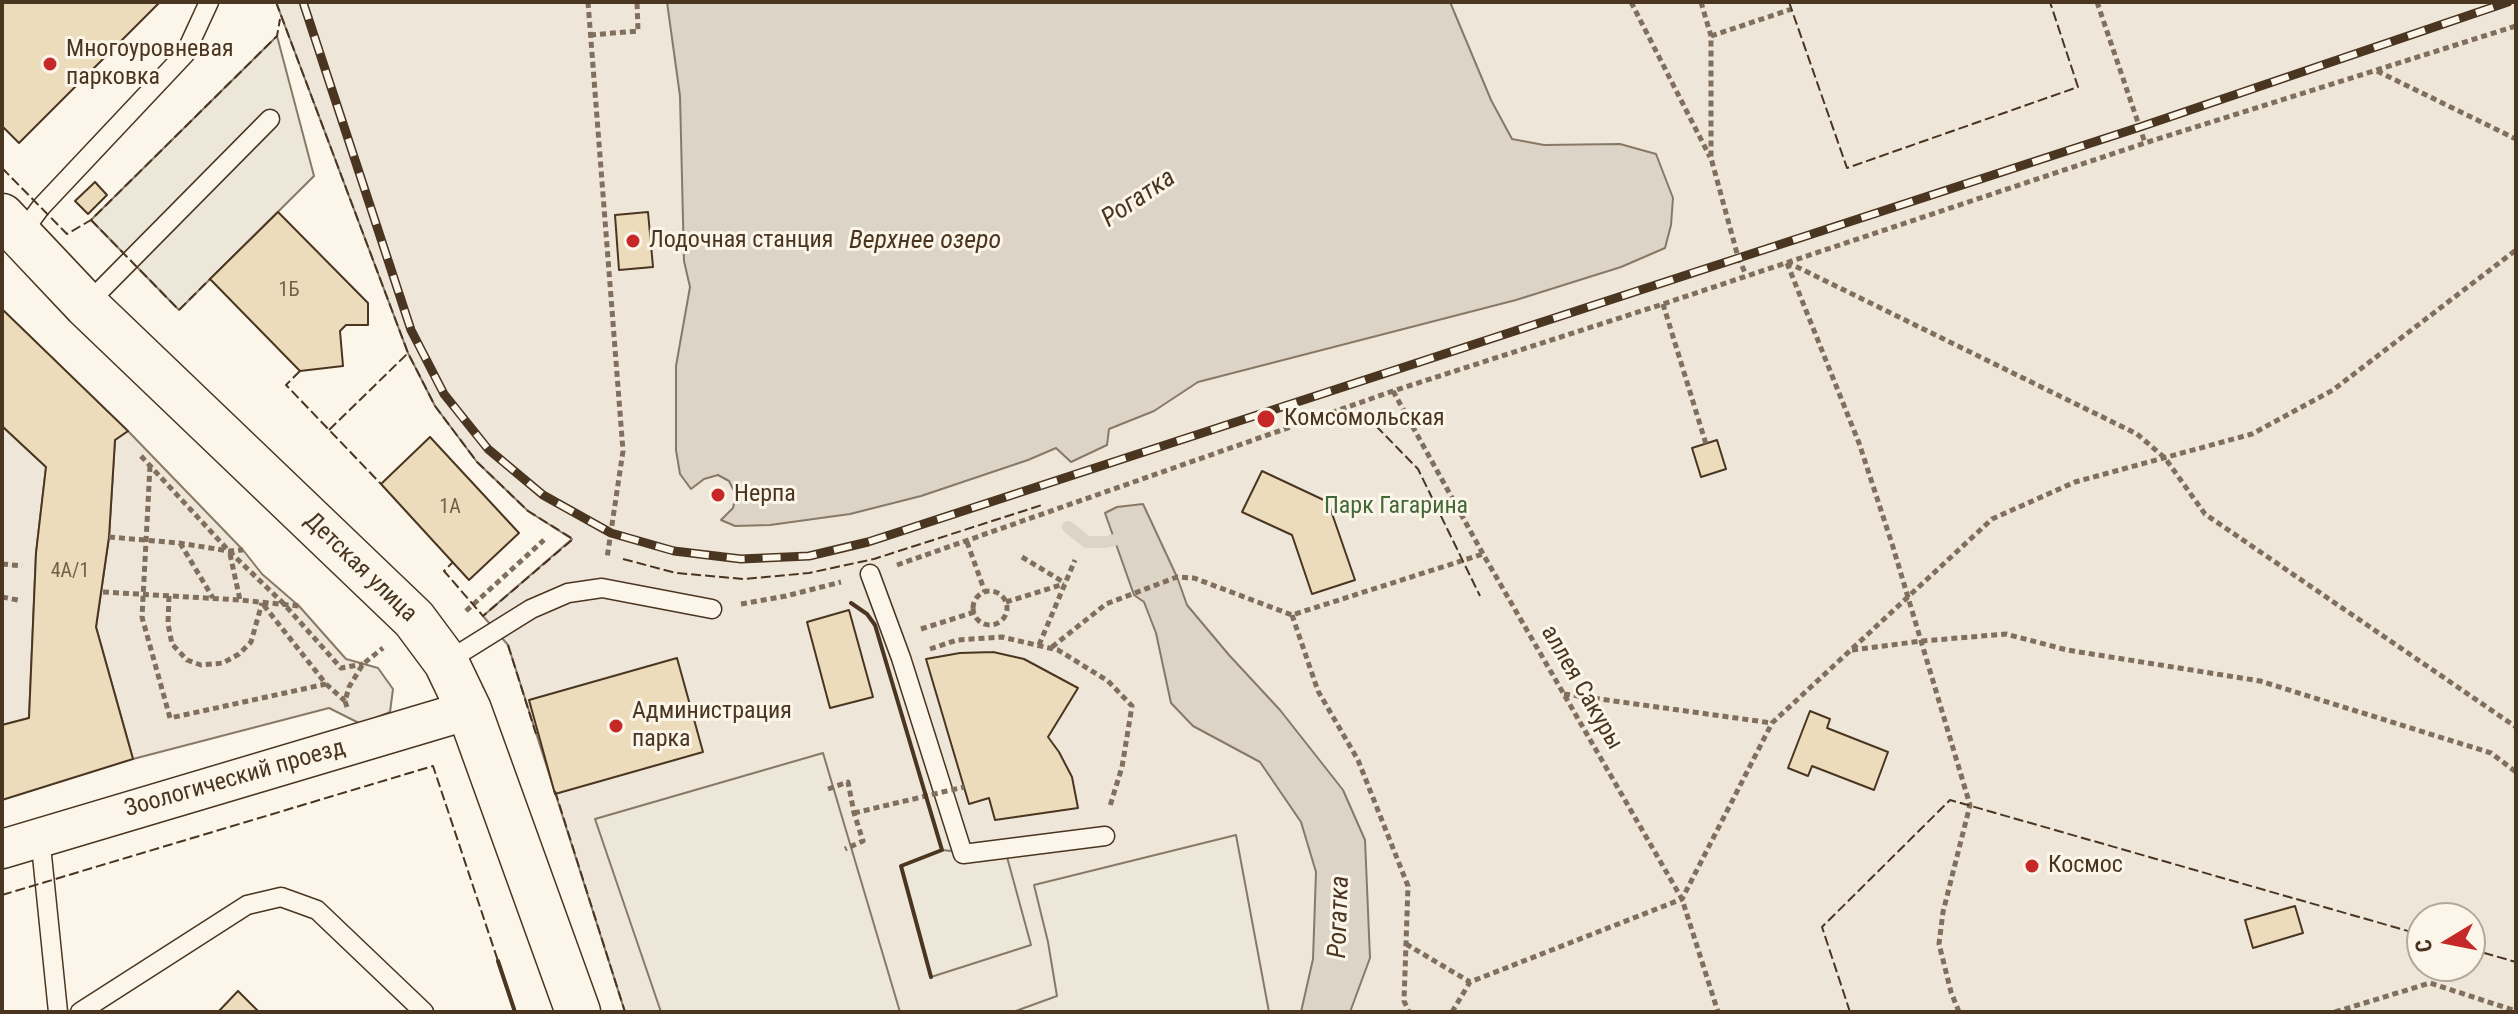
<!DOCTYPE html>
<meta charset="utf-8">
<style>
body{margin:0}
#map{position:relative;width:2518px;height:1014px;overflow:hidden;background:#fbf6e9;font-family:"Roboto Condensed",sans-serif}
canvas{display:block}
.frame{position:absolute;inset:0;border:4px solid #4a3520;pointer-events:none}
.north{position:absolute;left:2406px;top:902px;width:80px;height:80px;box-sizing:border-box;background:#fbf6e9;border:2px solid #b4a999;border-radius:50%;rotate:260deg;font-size:22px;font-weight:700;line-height:32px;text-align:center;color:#4a3520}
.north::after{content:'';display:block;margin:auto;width:28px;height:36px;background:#c62828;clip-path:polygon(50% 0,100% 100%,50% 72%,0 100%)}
</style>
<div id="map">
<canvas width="2518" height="1014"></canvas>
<div class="frame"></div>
<div class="north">С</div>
</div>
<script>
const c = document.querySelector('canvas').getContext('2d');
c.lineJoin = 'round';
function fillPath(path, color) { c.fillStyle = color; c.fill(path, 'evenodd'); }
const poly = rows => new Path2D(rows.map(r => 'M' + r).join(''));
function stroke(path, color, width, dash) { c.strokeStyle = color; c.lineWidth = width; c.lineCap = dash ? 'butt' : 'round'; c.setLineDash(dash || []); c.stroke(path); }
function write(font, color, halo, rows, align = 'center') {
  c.font = font + ' "Roboto Condensed",sans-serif'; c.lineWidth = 6; c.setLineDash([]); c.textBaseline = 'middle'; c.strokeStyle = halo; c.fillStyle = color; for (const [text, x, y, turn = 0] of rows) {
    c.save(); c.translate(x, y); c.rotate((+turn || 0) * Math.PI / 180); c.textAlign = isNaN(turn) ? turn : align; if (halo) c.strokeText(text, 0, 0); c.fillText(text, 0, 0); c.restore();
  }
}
const green = poly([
 [276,2,2516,2,2516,1012,625,1012,508,645,483,616,572,539,528,511,477,462,435,406,408,353,276,2],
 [2422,918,2470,918,2470,966,2422,966,2422,918],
 [2,426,46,467,36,553,29,718,2,725,2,426],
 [128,431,243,550,262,574,299,606,346,659,378,668,393,689,390,712,361,724,329,708,133,759,96,627,109,537,115,440,128,431]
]);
const parking = poly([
 [277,36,314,176,179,310,91,220,277,36],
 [823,753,900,1012,661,1012,595,819,823,753],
 [1236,835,1269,1012,1013,1012,1057,996,1048,942,1034,885,1236,835],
 [942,850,1007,857,1031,945,931,977,901,866,942,850]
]);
const water = poly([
 [667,2,1450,2,1491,100,1512,139,1544,145,1620,144,1656,154,1673,198,1671,225,1665,248,1621,267,1516,300,1198,382,1154,411,1109,429,1107,445,1071,462,1056,448,1028,460,921,496,850,514,770,525,735,526,721,520,733,508,736,495,729,481,718,475,704,479,691,489,680,474,676,450,676,366,690,287,684,261,680,96,667,2],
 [1143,504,1177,577,1187,605,1229,655,1280,710,1343,790,1365,840,1370,958,1350,1012,1301,1012,1313,959,1316,872,1301,822,1260,762,1193,726,1171,703,1156,633,1144,602,1134,595,1105,513,1117,507,1143,504]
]);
const stream = poly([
 [1068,527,1087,542,1106,542,1127,537]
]);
const building = poly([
 [2,2,160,2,19,143,2,126,2,2],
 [95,182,107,195,88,214,75,201,95,182],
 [278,212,368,303,368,325,346,325,340,331,343,366,300,371,210,279,278,212],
 [648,212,653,267,619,270,615,215,648,212],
 [2,309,128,431,115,440,109,537,96,627,133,759,2,800,2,725,29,718,36,553,46,467,2,426,2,309],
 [430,437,519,533,469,580,381,484,430,437],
 [1717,440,1726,469,1701,477,1692,448,1717,440],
 [1262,471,1328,502,1355,580,1312,594,1292,535,1242,512,1262,471],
 [849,610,873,697,830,708,807,622,849,610],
 [993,652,1024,659,1078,688,1048,737,1059,752,1072,777,1078,808,995,820,989,798,969,804,926,659,960,653,993,652],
 [677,658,703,752,555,794,529,700,677,658],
 [1810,711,1830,719,1827,728,1888,752,1874,790,1812,766,1808,776,1788,768,1810,711],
 [2295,906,2303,933,2253,948,2245,920,2295,906],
 [238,991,259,1012,218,1012,238,991]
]);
const path = poly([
 [588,2,623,451,607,558],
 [1631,2,1710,157],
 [1701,2,1711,36,1711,158,1738,257,1746,275],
 [2097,2,2145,143],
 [590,35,638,31,637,2],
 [1711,36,1792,9],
 [2377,71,2516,139],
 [1787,262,2137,434,2165,458,2205,514,2516,727],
 [1787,263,1859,443,1893,547,1970,805,1943,912,1939,944,1951,992,1959,1012],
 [1663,304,1706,444],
 [1393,391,1483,554,1682,899,1718,1012],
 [141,456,229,551,284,604,341,668,363,664],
 [150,466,142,617,170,718,326,684,262,603],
 [109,537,179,543,229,551,243,550],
 [967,542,985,592],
 [180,543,213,598],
 [230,554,240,600],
 [1022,557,1065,583],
 [2,564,22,566],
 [897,565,1393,391,1663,304,2145,143,2516,26],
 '973 608a17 17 0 1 1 34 0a17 17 0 1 1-34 0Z',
 [103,592,240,600,299,606],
 [169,596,168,624,172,644,187,660,201,665,223,663,239,654,251,642,262,603],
 [2,597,18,600],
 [1006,602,1064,584],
 [741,604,786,596,841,582],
 [466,611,544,540],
 [1292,615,1318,691,1358,760,1408,886,1404,1001,1409,1012],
 [921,629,975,612],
 [1039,645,1075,560],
 [1052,647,1106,604,1177,577,1194,578,1292,615,1483,554],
 [930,649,957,640,1002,637,1058,650,1108,681,1132,706,1122,767,1110,806,1108,808],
 [1852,650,1922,641,2006,634,2067,650,2260,681,2491,753,2516,772],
 [326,684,345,701],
 [1564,694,1772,723],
 [347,707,345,701,349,687,363,664,383,648],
 [828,789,848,782,854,813,863,841,845,849],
 [1406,944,1470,982],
 [1452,1012,1470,982,1682,899,1772,723,1992,519,2075,482,2252,434,2333,390,2516,250],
 [2335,1012,2430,983,2516,1011]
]);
const service = poly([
 [21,234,41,207,185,54,209,2],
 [86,305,270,119],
 [870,574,901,658,963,854,1105,836],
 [446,662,531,609,568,593,602,588,712,609],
 [40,836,58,1012],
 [80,1012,247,905,281,897,317,910,424,1012]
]);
const minor = poly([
 [2,849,469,710]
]);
const tertiary = poly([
 [2,216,86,305,414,619,446,662,469,710,578,1012]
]);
const rail = poly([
 [303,2,411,330,444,394,488,449,543,495,611,533,674,551,741,559,809,556,868,542,2140,127,2508,2]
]);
const pathBridge = poly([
 [854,813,964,787]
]);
const fence = poly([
 [276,2,408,353,435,406,477,462,528,511,573,539,483,616,444,571,453,562],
 [1789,2,1847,168,2078,87,2050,2],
 [2,168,67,234,91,220,277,36,280,19],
 [91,220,179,310,210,279],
 [300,371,286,385,381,484],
 [1376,426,1418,469,1480,596],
 [329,430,408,353],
 [623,559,676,573,744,579,809,573,874,559,1042,505],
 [508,645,536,734],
 [555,791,625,1012],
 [2,895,433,766,498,961],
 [2470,949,2516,962],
 [1850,1012,1822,927,1950,800,2422,935]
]);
const wall = poly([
 [851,603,867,614,875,625,942,850,901,866,931,977],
 [498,961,515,1012]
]);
const markers = [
 [50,64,8,"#c62828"],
 [633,241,8,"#c62828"],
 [1266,419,10,"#c62828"],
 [718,495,8,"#c62828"],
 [616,726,8,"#c62828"],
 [2032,866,8,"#c62828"]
];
const numberNames = [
 ["1Б",289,291],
 ["1А",450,508],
 ["4А/1",70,572]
];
const poiNames = [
 ["Многоуровневая",66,50],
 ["парковка",66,78],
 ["Лодочная станция",649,241],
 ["Комсомольская",1284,419],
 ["Нерпа",734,495],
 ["Администрация",632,712],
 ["парка",632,740],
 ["Космос",2048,866]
];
const parkNames = [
 ["Парк Гагарина",1396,507]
];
const streetNames = [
 ["Детская улица",360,568,44],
 ["аллея Сакуры",1581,688,60],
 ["Зоологический проезд",235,779,-16]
];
const waterNames = [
 ["Рогатка",1139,199,-34],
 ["Верхнее озеро",925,241],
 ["Рогатка",1340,917,-88]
];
fillPath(green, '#ede6d9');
stroke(green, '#887966', 2);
fillPath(parking, '#ede7d9');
stroke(parking, '#887966', 2);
fillPath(water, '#dcd4c6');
stroke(water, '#887966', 2);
stroke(stream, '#dcd4c6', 12);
fillPath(building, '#ecdcbc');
stroke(building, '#4a3520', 2);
stroke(service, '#4a3520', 21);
stroke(minor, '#4a3520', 41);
stroke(tertiary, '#4a3520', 47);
stroke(path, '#7f6f5c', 5, [6, 4]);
stroke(service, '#fbf6e9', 18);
stroke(minor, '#fbf6e9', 38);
stroke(tertiary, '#fbf6e9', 44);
stroke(rail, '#4a3520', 9);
stroke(rail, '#fbf6e9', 6, [18]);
stroke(pathBridge, '#7f6f5c', 5, [6, 4]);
stroke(fence, '#4a3520', 2, [10, 4]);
stroke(wall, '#4a3520', 4);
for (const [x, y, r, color] of markers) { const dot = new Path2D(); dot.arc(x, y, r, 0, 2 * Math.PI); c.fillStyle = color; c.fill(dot); stroke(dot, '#fbf6e9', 3); }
write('20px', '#725f47', null, numberNames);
write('24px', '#4a3520', '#fbf6e9', poiNames, 'left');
write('24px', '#436837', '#fbf6e9', parkNames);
write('24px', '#4a3520', '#fbf6e9', streetNames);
write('italic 26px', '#4a3520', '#fbf6e9', waterNames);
</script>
